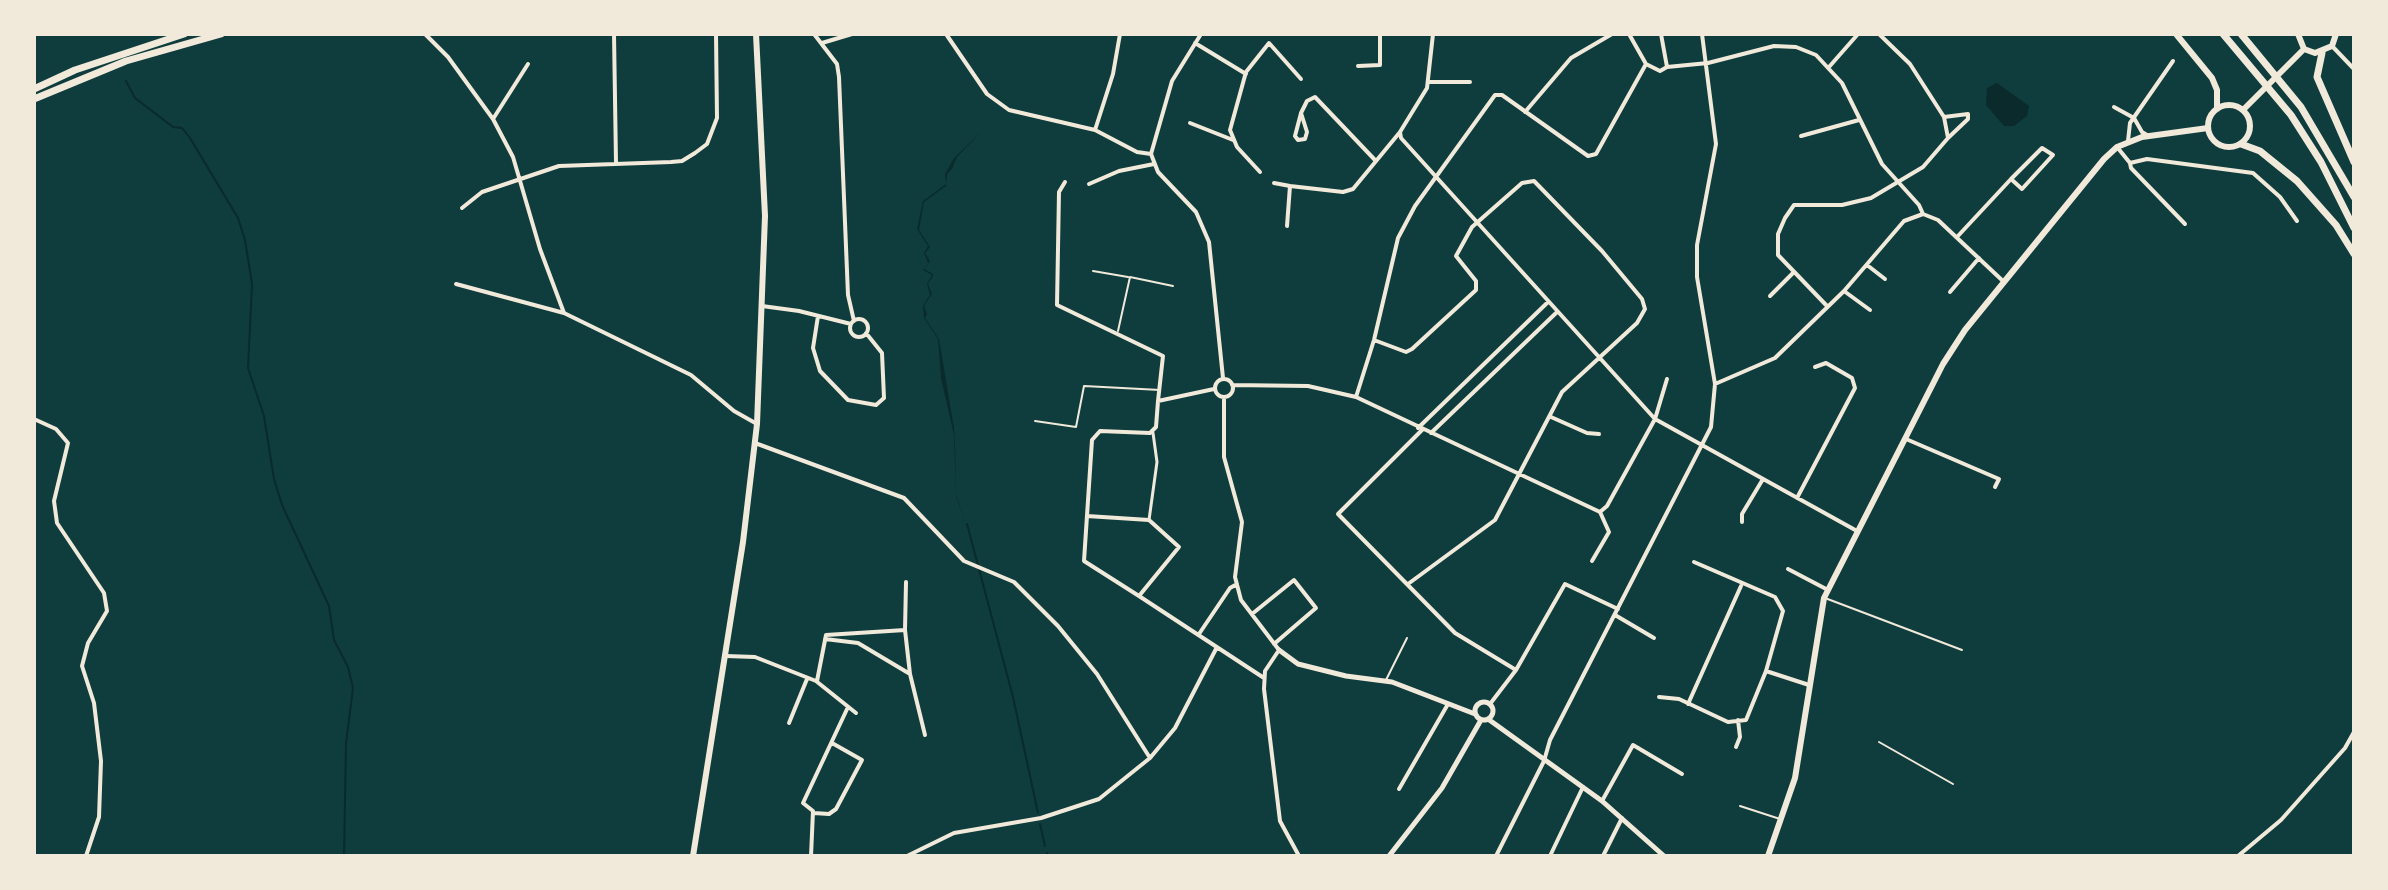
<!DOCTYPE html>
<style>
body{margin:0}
#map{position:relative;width:2388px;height:890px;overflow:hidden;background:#0f3d3e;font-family:"Fira Sans Condensed",sans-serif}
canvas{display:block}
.frame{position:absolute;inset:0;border:36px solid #f1e9da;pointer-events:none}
</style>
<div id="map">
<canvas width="2388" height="890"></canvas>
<div class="frame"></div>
</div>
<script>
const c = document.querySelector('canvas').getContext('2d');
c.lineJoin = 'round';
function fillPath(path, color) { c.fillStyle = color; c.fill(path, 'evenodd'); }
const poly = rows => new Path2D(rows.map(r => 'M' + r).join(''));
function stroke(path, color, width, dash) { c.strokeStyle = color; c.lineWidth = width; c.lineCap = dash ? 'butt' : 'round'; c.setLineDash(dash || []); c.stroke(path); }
const water = poly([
 [1997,83,2029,106,2027,116,2014,126,2004,126,1986,105,1987,88],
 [981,132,957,157,952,169,947,174,946,186,924,202,919,230,930,247,925,253,930,261,924,269,933,274,933,276,928,284,932,294,924,306,927,314,925,318,939,339,954,428,955,443,956,494,966,524,956,496,954,435,941,378,938,339,924,318,923,306,930,295,927,284,932,275,923,270,928,263,924,253,928,246,917,229,923,201,946,184,945,174,954,158]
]);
const stream = poly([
 [126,81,135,98,173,127,182,128,190,138,238,218,245,240,252,284,248,368,264,416,274,479,282,505,329,606,334,640,348,667,353,688,346,743,344,856],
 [967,524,1013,697,1038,813],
 [1040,824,1045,846],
 [1047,853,1047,856]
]);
const service = poly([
 [1093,271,1128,277],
 [1118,331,1130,277,1173,286],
 [1035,421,1076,427,1084,386,1160,390],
 [1825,598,1962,650],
 [1386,680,1407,638],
 [1879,742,1953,784],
 [1740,806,1780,819]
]);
const pedestrian = poly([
 [1149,520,1157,462,1153,433]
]);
const minor = poly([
 [425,34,448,57,493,119,513,157,540,249,564,313,691,375,734,411,757,424],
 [614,34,616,163],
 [814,34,837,64,839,77,848,295,854,321],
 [946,34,987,94,1009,110,1095,130,1137,152,1151,154],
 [1201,34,1172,81,1151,154,1158,172,1196,212,1209,242,1223,378],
 [1494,34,1504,34],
 [1629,34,1646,64,1660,71,1667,67],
 [1661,34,1667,67,1708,63,1774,46,1796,47,1816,55,1842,83,1882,164,1919,205,1923,214,1938,220,2004,282],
 [822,43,852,34],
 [1195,43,1246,74],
 [2332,46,2354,69],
 [1358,66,1380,65,1380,34],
 [1829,67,1858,34],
 [1428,82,1470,82],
 [2114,107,2134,118,2142,132,2147,135],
 [1525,112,1571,58,1612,34],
 [1301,113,1307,132,1305,139,1298,140,1295,136,1301,113,1307,101,1315,97,1375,160],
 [1944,117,1968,114,1968,119,1948,138],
 [493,119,528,64],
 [1190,123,1233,140],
 [1095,130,1113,74,1120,34],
 [1400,132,1401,138,1655,419,1857,531],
 [1801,136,1859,120],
 [2128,141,2130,123,2173,61],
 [2117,147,2130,163,2147,159,2253,173,2280,197,2297,221],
 [2130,163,2131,168,2185,224],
 [1260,172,1237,147,1230,130,1246,72,1269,43,1301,79],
 [1065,182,1059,192,1057,305,1163,356,1158,401],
 [1274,183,1290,186],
 [1089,184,1119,171,1154,164],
 [462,208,482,192,559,166,671,162,682,161,695,153,707,144,717,118,716,34],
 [1287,226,1290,186,1343,192,1353,189,1400,132,1427,88,1433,34],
 [1957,237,2011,179,2042,148,2053,155,2022,189,2011,179],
 [1867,265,1885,279],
 [456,284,564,313],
 [1844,291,1870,310],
 [1950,292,1979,258],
 [1770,296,1794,272],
 [762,306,799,311,851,324],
 [1827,306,1778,255,1778,234,1785,218,1794,205,1842,205,1871,198,1923,167,1948,138,1944,117,1910,64,1879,34],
 [818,316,813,348,820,371,848,400,876,405,884,398,882,353,866,333],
 '850 328a9 9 0 1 1 18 0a9 9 0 1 1-18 0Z',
 [1374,340,1406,352,1412,349,1476,290,1476,281,1456,256,1472,227,1522,183,1534,181,1602,251,1642,299,1645,309,1637,323,1562,392,1495,520,1408,584],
 '1215 388a9 9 0 1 1 18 0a9 9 0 1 1-18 0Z',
 [1715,384,1775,358,1844,291,1904,221,1923,214],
 [1232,385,1308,386,1356,397,1600,512],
 [1224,397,1224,457,1242,522,1235,577,1241,600,1279,650,1265,671,1264,689,1280,821,1299,856],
 [1356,397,1374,340,1398,238,1415,206,1495,95,1502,95,1588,156,1596,154,1646,64],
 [1551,417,1587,433,1599,434],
 [34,419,56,429,68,443,54,501,57,523,104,593,107,611,88,643,82,666,94,703,101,761,99,817,86,856],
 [1418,428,1548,302],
 [1422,430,1338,514,1455,633,1516,670],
 [1431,433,1556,313],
 [1906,439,1999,479,1995,487],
 [755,443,904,498,964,561,1014,582,1058,626,1097,674,1150,758],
 [1797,498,1855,388,1852,378,1826,363,1815,367],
 [1087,516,1149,520,1179,547,1139,596,1264,678],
 [1742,522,1742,514,1763,479],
 [1592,561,1609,532,1600,512,1607,506,1655,419,1667,379],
 [1788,569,1828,590],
 [906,582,905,630,910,674,925,735],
 [1139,596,1084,561,1092,440,1100,431,1150,433,1156,427,1158,401,1214,389],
 [1252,614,1294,580,1316,608,1274,644],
 [1615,615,1654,638],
 [1199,634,1230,588,1237,584],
 [825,639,858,643,910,674],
 [726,656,755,657,816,681,856,713],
 [1766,671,1809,685],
 [817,681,826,635,905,630],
 [1659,697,1679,699,1728,722,1746,720,1766,671,1783,611,1775,597,1694,562],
 [1490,704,1516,670,1565,584,1618,609],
 [1688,704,1741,586],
 [789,723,807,679],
 [1736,747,1740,737,1738,720],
 [1399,789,1448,704],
 [1602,801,1633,745,1682,774],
 [814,813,829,814,836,809,862,760,832,743],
 [811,856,813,811,803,803,848,707],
 [907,856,954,833,1041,818,1099,799,1150,758,1175,728,1217,647],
 [1496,856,1544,761,1550,740,1711,427,1715,384,1697,277,1697,245,1716,144,1702,34],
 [1550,856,1583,787],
 [1603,856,1622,818],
 [2238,856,2281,820,2345,748,2354,732]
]);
const tertiary = poly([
 [1279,650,1298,664,1346,676,1392,682,1475,714],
 '1475 711a9 9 0 1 1 18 0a9 9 0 1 1-18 0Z',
 [1488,719,1602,801,1664,856],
 [1389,856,1442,788,1481,720]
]);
const secondary = poly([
 [693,856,743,542,757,424,765,216,756,34],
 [1768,856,1795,778,1824,598,1943,364,1965,330,2104,159,2117,147,2142,137,2208,128]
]);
const primary = poly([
 [2176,34,2212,78,2217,90,2217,109],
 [2298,34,2304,49,2315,53,2332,46,2336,34],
 '2208 126a21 21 0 1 1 42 0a21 21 0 1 1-42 0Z',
 [2243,110,2304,49]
]);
const trunk = poly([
 [2223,34,2291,115,2321,162,2354,228],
 [2241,34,2301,107,2354,197],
 [2322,53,2317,77,2354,162],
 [34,89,75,70,184,34],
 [34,99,126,61,221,34],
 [2241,144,2260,151,2297,181,2336,225,2354,254]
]);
fillPath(water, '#0a2a2b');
stroke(stream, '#0a2a2b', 2);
stroke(service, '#f1e9da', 2);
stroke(pedestrian, '#f1e9da', 3);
stroke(minor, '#f1e9da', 4);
stroke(tertiary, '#f1e9da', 5);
stroke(secondary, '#f1e9da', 6);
stroke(primary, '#f1e9da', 6);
stroke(trunk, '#f1e9da', 7);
</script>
